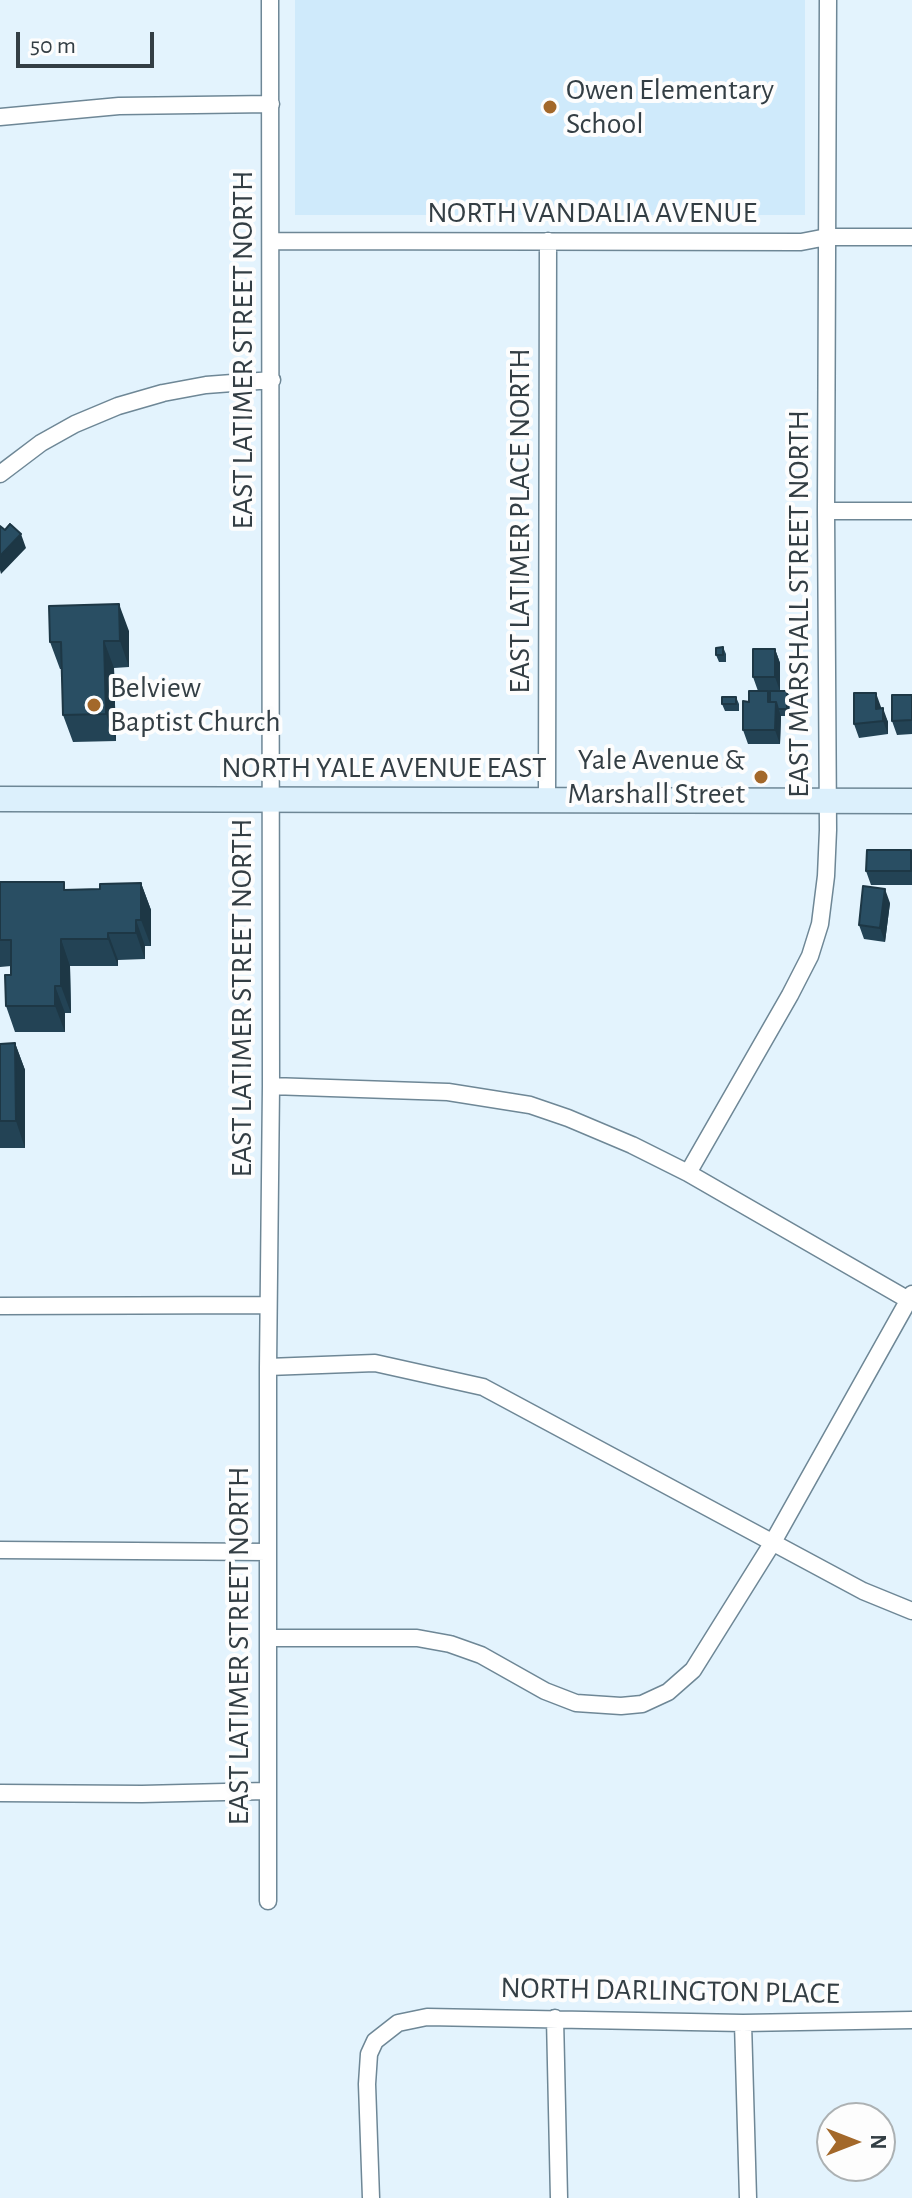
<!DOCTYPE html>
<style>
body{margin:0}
#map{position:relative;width:912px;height:2198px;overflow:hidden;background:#e3f3fd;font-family:"Alegreya Sans",sans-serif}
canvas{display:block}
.north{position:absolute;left:816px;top:2102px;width:80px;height:80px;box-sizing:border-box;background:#fdfdfd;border:2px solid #acb1b3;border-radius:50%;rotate:90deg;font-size:22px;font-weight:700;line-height:32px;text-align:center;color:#333e44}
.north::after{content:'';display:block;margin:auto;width:28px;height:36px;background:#a3682a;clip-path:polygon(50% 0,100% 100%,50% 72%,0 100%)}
.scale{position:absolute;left:16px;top:32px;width:138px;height:36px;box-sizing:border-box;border:4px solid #333e44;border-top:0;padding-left:10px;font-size:24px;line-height:28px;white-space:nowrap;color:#333e44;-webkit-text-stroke:6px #fdfdfd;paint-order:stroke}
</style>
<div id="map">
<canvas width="912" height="2198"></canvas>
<div class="north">N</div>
<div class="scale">50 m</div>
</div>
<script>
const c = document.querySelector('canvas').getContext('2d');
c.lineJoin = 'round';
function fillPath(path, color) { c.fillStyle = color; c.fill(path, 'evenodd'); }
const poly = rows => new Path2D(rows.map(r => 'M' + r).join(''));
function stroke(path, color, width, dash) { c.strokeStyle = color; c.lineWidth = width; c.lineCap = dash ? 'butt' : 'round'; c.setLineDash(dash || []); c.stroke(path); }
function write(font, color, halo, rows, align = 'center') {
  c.font = font + ' "Alegreya Sans",sans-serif'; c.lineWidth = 8; c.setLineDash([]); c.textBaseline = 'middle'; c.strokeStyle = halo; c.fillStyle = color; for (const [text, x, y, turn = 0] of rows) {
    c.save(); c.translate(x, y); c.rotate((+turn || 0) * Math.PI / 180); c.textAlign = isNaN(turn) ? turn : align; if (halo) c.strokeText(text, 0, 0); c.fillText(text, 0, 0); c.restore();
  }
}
const built = poly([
 [295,0,805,0,805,215,295,215]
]);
const minor = poly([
 [0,117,119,106,271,104],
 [272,241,801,242,827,237,912,237],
 [0,474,41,443,75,424,118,406,163,393,206,385,272,380],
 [826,511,912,511],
 [547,801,548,241],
 [271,1086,448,1092,530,1105,568,1118,632,1145,688,1173,912,1302],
 [688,1173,790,995,810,956,820,924,826,876,828,830,826,511,828,0],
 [0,1306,268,1305],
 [268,1367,375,1363,483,1387,863,1591,912,1611],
 [0,1550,268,1552],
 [268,1638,417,1638,450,1644,481,1655,545,1691,576,1703,621,1706,642,1704,668,1692,693,1670,773,1542,912,1294],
 [0,1793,142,1794,266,1791],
 [268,1901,268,1367,271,1086,270,0],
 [555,2018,559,2198],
 [743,2023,748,2198],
 [371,2198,367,2084,369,2054,375,2041,398,2023,427,2017,743,2023,912,2020]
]);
const secondary = poly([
 [0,799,912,801]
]);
const wall = poly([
 [129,631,129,667,114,668,116,741,73,742,63,715,62,669,60,669,50,642],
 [723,647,726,654,726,662,719,662,716,655],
 [775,649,780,663,780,691,787,691,790,698,789,716,781,716,780,744,748,744,743,730,749,702,768,691,770,698,770,691,758,691,753,677],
 [912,695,912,734,897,735,892,721],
 [736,697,739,704,739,711,725,711,722,704],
 [881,707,888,722,888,734,859,738,854,724],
 [912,852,912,885,871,885,866,871],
 [0,882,67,890,100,889,141,883,151,910,151,946,145,946,145,959,118,960,118,966,70,966,71,1013,65,1013,65,1032,15,1032,6,1006,11,975,11,966,0,967],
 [890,903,885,942,864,939,859,925],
 [15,1043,25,1070,25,1148,0,1148,0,1044]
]);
const shadedWall = poly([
 [21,534,26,548,1,574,0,570,0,556],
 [119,604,129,631,129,667,120,641],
 [104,641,114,668,116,741,106,714],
 [775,649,780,663,780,691,775,677],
 [787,691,790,698,789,716,787,709],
 [876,693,881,707,881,722,876,709],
 [776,702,781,716,780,744,775,730],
 [883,708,888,722,888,734,883,721],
 [141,883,151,910,151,946,141,920],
 [885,889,890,903,885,942,880,928],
 [136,920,145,946,145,959,136,933],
 [108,933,118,960,118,966,108,939],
 [61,939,70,966,71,1013,61,986],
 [55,986,65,1013,65,1032,55,1006],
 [15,1043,25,1070,25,1148,16,1121]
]);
const building = poly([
 [10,524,21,534,0,556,0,526,5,530,10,524],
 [119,604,120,641,104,641,106,714,63,715,61,642,50,642,49,606,119,604],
 [723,647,723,655,716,655,716,648,723,647],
 [753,649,775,649,775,677,753,677,753,649],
 [749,691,768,691,768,702,776,702,775,730,743,730,743,701,749,702,749,691],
 [770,691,787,691,787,709,778,709,776,702,770,702,770,691],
 [854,693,876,693,876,709,883,708,883,721,854,724,854,693],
 [892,695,912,695,912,720,892,721,892,695],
 [722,697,736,697,736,704,722,704,722,697],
 [867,850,911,850,911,871,866,871,867,850],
 [0,882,64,882,64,890,100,889,100,884,141,883,141,920,136,920,136,933,108,933,108,939,61,939,61,986,55,986,55,1006,6,1006,5,975,11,975,11,940,0,940,0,882],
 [863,886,885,889,880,928,859,925,863,886],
 [15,1043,16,1121,0,1121,0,1044,15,1043]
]);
const markers = [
 [550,107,8,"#a3682a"],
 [94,705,8,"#a3682a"],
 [761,777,8,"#a3682a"]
];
const poiNames = [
 ["Owen Elementary",566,90],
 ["School",566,124],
 ["Belview",110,688],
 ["Baptist Church",110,722],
 ["Yale Avenue &",745,760,"right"],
 ["Marshall Street",745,794,"right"]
];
const streetNames = [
 ["NORTH VANDALIA AVENUE",592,213],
 ["EAST LATIMER STREET NORTH",243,350,-90],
 ["EAST LATIMER PLACE NORTH",520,521,-90],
 ["EAST MARSHALL STREET NORTH",799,604,-90],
 ["NORTH YALE AVENUE EAST",384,768],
 ["EAST LATIMER STREET NORTH",242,998,-90],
 ["EAST LATIMER STREET NORTH",239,1646,-90],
 ["NORTH DARLINGTON PLACE",670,1991,1]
];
fillPath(built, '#cfeafb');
stroke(minor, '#6e8796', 19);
stroke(secondary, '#6e8796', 27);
stroke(minor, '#fff', 16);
stroke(secondary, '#dcf0fc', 24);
fillPath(wall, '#234355');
fillPath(shadedWall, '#1d3745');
fillPath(building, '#294e63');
stroke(building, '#1d3745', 2);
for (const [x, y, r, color] of markers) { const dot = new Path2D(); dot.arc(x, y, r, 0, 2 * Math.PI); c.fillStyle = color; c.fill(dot); stroke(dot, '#fdfdfd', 3); }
write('30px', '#333e44', '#fdfdfd', poiNames, 'left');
write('30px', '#333e44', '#fdfdfd', streetNames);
</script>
